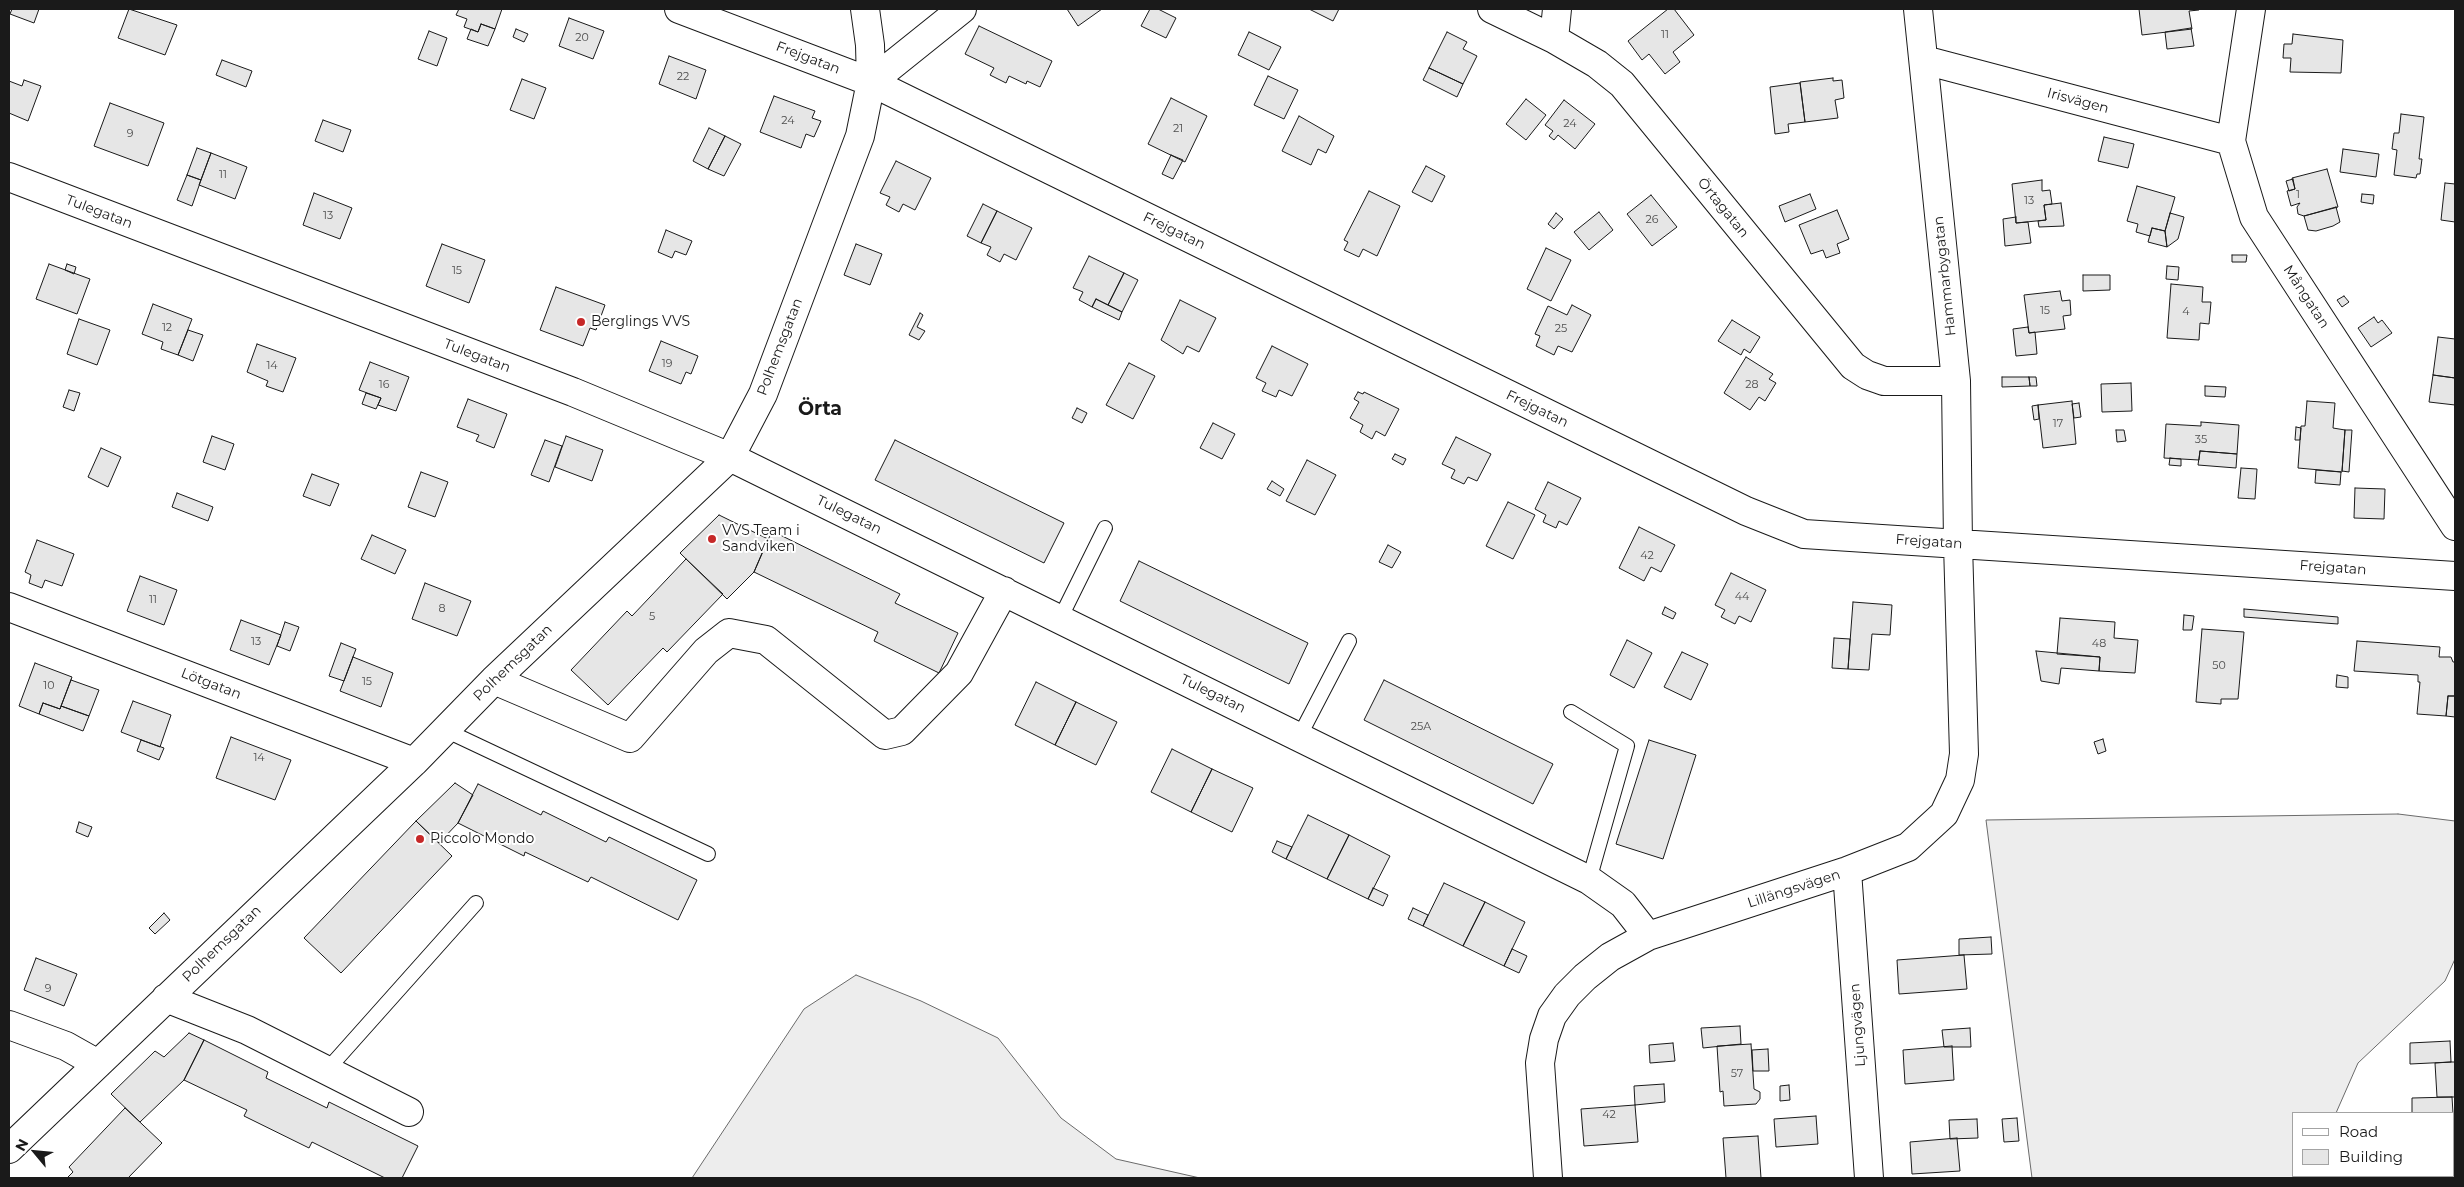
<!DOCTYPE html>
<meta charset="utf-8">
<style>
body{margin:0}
#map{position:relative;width:2464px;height:1187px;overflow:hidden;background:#fff;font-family:Montserrat,sans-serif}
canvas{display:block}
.frame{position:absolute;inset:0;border:10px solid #1a1a1a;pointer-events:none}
.legend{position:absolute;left:2292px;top:1112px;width:162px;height:65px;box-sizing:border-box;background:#fff;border:1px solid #a3a3a3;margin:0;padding:6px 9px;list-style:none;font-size:15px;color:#1a1a1a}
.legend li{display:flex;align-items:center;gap:10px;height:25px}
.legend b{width:25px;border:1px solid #a3a3a3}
.north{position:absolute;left:10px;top:1127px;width:50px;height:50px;-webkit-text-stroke:4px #fff;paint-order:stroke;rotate:298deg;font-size:14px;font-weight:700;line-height:20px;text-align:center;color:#1a1a1a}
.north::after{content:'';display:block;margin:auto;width:18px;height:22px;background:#1a1a1a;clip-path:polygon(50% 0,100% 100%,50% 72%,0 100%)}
</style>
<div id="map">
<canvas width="2464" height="1187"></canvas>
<div class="frame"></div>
<ul class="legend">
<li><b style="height:6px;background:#fff"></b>Road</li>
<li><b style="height:14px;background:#e6e6e6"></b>Building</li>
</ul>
<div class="north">N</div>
</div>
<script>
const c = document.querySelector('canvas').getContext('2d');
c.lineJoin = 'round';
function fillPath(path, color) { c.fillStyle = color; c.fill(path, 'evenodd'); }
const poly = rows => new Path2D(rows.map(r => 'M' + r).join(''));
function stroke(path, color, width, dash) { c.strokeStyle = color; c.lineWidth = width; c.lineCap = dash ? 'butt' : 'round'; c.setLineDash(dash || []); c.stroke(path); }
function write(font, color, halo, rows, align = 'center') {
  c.font = font + ' Montserrat,sans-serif'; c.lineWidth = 4; c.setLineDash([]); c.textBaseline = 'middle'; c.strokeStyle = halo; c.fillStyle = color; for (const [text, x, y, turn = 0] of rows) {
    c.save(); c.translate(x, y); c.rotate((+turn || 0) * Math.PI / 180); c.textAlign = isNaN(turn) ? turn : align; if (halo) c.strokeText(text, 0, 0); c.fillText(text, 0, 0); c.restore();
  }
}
const built = poly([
 [2398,814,2455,821,2455,959,2445,981,2358,1063,2336,1113,2293,1113,2293,1176,2324,1176,2324,1178,2032,1178,1986,820,2398,814],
 [856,975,921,1001,998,1038,1061,1118,1116,1159,1200,1178,692,1178,804,1009,856,975]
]);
const building = poly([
 [12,9,39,9,34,23,10,14,12,9],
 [129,9,177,25,165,55,118,38,129,9],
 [459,9,502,9,495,29,481,24,478,32,464,27,467,19,456,15,459,9],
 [1067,9,1102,9,1078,26,1067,9],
 [1150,9,1158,9,1176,18,1166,38,1141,26,1150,9],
 [1309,9,1339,9,1333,21,1309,9],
 [1668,9,1674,9,1694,35,1673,52,1680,62,1665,74,1649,54,1642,60,1628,41,1668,9],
 [2139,9,2199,9,2199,10,2189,11,2192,29,2142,35,2139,9],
 [569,18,604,31,593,59,559,46,569,18],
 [481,24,495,29,488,46,467,39,471,29,478,32,481,24],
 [979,26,1052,61,1040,87,1027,81,1026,84,1009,76,1006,83,990,75,994,68,965,54,979,26],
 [2191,28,2194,46,2167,49,2165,32,2191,28],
 [516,29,528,34,524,42,513,37,516,29],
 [429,31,447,38,437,66,418,59,429,31],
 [1249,32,1281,47,1269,70,1238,55,1249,32],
 [1447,32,1467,42,1463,49,1477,56,1463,84,1429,68,1447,32],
 [2293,34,2343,40,2341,73,2290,72,2291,58,2283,58,2284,44,2292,44,2293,34],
 [669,56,706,70,696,99,659,84,669,56],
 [222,60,252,71,246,87,216,75,222,60],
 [1429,68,1463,84,1457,97,1423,80,1429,68],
 [1268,76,1298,90,1284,119,1254,105,1268,76],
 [1833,78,1833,81,1842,80,1844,98,1835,100,1838,118,1805,122,1800,82,1833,78],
 [522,79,546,88,534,119,510,110,522,79],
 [24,80,41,86,28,121,9,113,9,81,22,86,24,80],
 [1800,83,1805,122,1788,124,1789,132,1775,134,1770,87,1800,83],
 [774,96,815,111,812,118,821,121,814,137,806,134,801,148,760,132,774,96],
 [1171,98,1207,116,1185,162,1148,144,1171,98],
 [1526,99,1546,115,1526,140,1506,124,1526,99],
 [1564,100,1595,124,1575,149,1558,135,1554,140,1549,136,1553,131,1545,125,1564,100],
 [110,103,164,123,148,166,94,146,110,103],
 [2401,114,2424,117,2419,159,2422,159,2420,174,2417,174,2416,178,2394,175,2397,150,2392,149,2394,133,2399,133,2401,114],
 [1299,116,1334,136,1326,153,1318,149,1311,165,1282,151,1299,116],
 [323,120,351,130,343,152,315,141,323,120],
 [709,128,725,136,708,169,693,161,709,128],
 [725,136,741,144,724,176,708,169,725,136],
 [2104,137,2134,144,2128,168,2098,161,2104,137],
 [197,148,211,153,201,180,187,175,197,148],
 [2343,149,2379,154,2376,177,2340,172,2343,149],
 [211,153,247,167,235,199,199,185,211,153],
 [1171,155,1183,160,1173,179,1162,174,1171,155],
 [896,161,931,178,915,210,903,204,899,212,886,205,890,197,880,193,896,161],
 [1426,166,1445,176,1432,202,1412,192,1426,166],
 [2327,169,2338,207,2304,216,2298,214,2297,207,2300,203,2291,206,2287,191,2295,189,2292,178,2327,169],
 [187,175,201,180,192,206,177,200,187,175],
 [2293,179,2295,189,2289,191,2286,181,2293,179],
 [2042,180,2042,191,2050,190,2052,204,2044,205,2046,220,2016,223,2012,184,2042,180],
 [2445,183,2455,184,2455,222,2441,220,2445,183],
 [2137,186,2175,197,2165,231,2152,228,2150,236,2136,232,2138,224,2127,221,2137,186],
 [1369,191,1400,206,1377,256,1363,249,1359,257,1344,250,1348,242,1344,240,1369,191],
 [314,193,352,208,340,239,303,225,314,193],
 [1810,194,1816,209,1785,222,1779,206,1810,194],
 [2362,194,2374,195,2373,204,2361,202,2362,194],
 [1651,195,1677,227,1652,246,1627,214,1651,195],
 [2061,203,2064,226,2039,227,2038,221,2046,220,2044,205,2061,203],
 [983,204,997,211,981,243,967,236,983,204],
 [2336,207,2340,222,2333,226,2316,231,2308,230,2304,216,2336,207],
 [1837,210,1849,239,1837,244,1840,253,1826,258,1823,250,1811,254,1799,225,1837,210],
 [997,211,1032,228,1016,260,1004,254,1000,262,987,255,991,247,981,243,997,211],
 [1599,212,1613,230,1589,250,1574,232,1599,212],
 [1556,213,1563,219,1554,229,1548,224,1556,213],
 [2170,213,2184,217,2178,239,2167,247,2165,231,2170,213],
 [2016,217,2016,223,2028,222,2031,243,2005,246,2003,219,2016,217],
 [2152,228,2165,231,2167,247,2148,242,2152,228],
 [666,230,692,241,686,255,675,251,672,258,658,252,666,230],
 [442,244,485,260,469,303,426,286,442,244],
 [856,244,882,254,870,285,844,275,856,244],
 [1546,248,1571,260,1551,301,1527,289,1546,248],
 [2232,255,2247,255,2246,262,2232,262,2232,255],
 [1089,256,1124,273,1108,305,1096,299,1092,307,1079,300,1083,292,1073,288,1089,256],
 [49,264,90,279,77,314,36,299,49,264],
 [67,264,76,267,74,274,65,270,67,264],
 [2167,266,2179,267,2178,280,2166,279,2167,266],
 [1124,273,1138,280,1122,312,1108,305,1124,273],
 [2083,275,2110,275,2110,290,2083,291,2083,275],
 [2171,284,2203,287,2202,302,2211,302,2209,324,2200,323,2199,340,2167,338,2171,284],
 [556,287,605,305,596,330,590,328,583,346,540,330,556,287],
 [2060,291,2062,301,2070,300,2071,315,2063,316,2065,329,2029,333,2024,295,2060,291],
 [2344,296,2349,302,2342,307,2337,300,2344,296],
 [1096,299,1122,312,1119,320,1092,307,1096,299],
 [1180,300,1216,318,1199,352,1187,346,1183,354,1161,340,1180,300],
 [153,304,192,319,178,355,161,349,163,342,142,334,153,304],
 [1572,305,1591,315,1572,352,1558,346,1554,355,1536,346,1540,336,1535,334,1548,306,1567,315,1572,305],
 [920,313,923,315,917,327,925,331,919,340,909,335,920,313],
 [2374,317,2378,323,2382,320,2392,333,2371,347,2358,328,2374,317],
 [79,319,110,330,97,365,67,354,79,319],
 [1732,320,1760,337,1750,353,1744,349,1741,355,1718,341,1732,320],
 [2028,327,2029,333,2035,332,2037,354,2016,356,2013,329,2028,327],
 [188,330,203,335,193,361,178,355,188,330],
 [2438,337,2455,339,2455,378,2433,375,2438,337],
 [661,341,698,356,691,374,686,372,681,384,649,371,661,341],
 [257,344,296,358,283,392,266,386,268,381,247,372,257,344],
 [1272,346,1308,364,1292,396,1279,390,1276,397,1262,391,1266,383,1256,378,1272,346],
 [1746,357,1773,374,1769,379,1776,383,1765,401,1759,397,1750,410,1724,393,1746,357],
 [370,362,409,377,396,411,378,405,381,398,359,390,370,362],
 [1129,363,1155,376,1133,419,1106,405,1129,363],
 [2433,375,2455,378,2455,405,2429,402,2433,375],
 [2002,377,2029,377,2030,386,2002,387,2002,377],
 [2029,377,2036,377,2037,386,2030,386,2029,377],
 [2131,383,2132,411,2102,412,2101,384,2131,383],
 [2205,386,2226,387,2225,397,2205,396,2205,386],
 [69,390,80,393,74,411,63,407,69,390],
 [1358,392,1363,394,1364,392,1399,409,1385,436,1376,431,1372,439,1360,432,1363,425,1350,418,1359,402,1354,399,1358,392],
 [366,393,381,398,376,409,362,404,366,393],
 [468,399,507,414,494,448,476,441,479,435,457,427,468,399],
 [2072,401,2076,444,2043,448,2038,405,2072,401],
 [2307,401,2335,403,2333,428,2345,430,2342,472,2298,468,2301,426,2305,426,2307,401],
 [2079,403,2081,417,2074,418,2072,404,2079,403],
 [2038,405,2039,419,2034,420,2032,406,2038,405],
 [1077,408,1087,413,1082,423,1072,418,1077,408],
 [2201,422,2239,425,2237,454,2200,451,2199,460,2164,458,2166,424,2201,426,2201,422],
 [1213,423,1235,434,1222,459,1200,448,1213,423],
 [2296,427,2301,428,2300,440,2295,440,2296,427],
 [2116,430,2124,430,2126,441,2117,442,2116,430],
 [2345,430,2352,430,2349,472,2342,471,2345,430],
 [212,436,234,444,225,470,203,462,212,436],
 [566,436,603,450,592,481,555,467,566,436],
 [1456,437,1491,454,1477,481,1468,477,1464,484,1451,478,1455,470,1442,464,1456,437],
 [545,440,562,446,549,482,531,475,545,440],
 [895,440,1064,523,1044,563,875,480,895,440],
 [101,448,121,457,108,487,88,477,101,448],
 [2200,451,2237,454,2236,468,2198,465,2200,451],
 [1395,454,1406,459,1403,465,1392,459,1395,454],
 [2170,458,2181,459,2181,466,2169,465,2170,458],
 [1307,460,1336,475,1315,515,1286,501,1307,460],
 [2241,468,2257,469,2255,499,2238,498,2241,468],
 [2316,470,2341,472,2340,485,2315,483,2316,470],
 [421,472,448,482,435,517,408,507,421,472],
 [312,474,339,484,330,506,303,496,312,474],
 [1272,481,1284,489,1280,496,1267,489,1272,481],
 [1548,482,1581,498,1567,525,1559,521,1556,528,1543,522,1546,515,1535,509,1548,482],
 [2355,488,2385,489,2384,519,2354,518,2355,488],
 [177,493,213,507,208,521,172,507,177,493],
 [1508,502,1535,515,1513,559,1486,546,1508,502],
 [719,515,768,539,754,572,727,599,680,553,719,515],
 [1639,527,1675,545,1661,572,1651,567,1644,581,1619,568,1639,527],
 [772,531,900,594,895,603,958,633,939,673,874,641,878,632,754,572,772,531],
 [372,535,406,550,395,574,361,559,372,535],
 [37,540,74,554,62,586,45,580,42,588,29,583,31,575,25,572,37,540],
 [1388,545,1401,552,1392,568,1379,562,1388,545],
 [686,559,723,594,667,652,663,648,608,705,571,670,627,611,632,616,686,559],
 [1139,561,1308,643,1289,684,1120,601,1139,561],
 [1731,573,1766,590,1751,622,1739,616,1735,624,1721,617,1725,610,1715,605,1731,573],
 [140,576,177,590,164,625,127,611,140,576],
 [425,583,471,601,457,636,412,619,425,583],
 [1853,602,1892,605,1890,635,1872,634,1869,670,1848,669,1853,602],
 [1665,607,1676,613,1673,619,1662,614,1665,607],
 [2244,609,2338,617,2338,624,2244,617,2244,609],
 [2184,615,2194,616,2192,630,2183,630,2184,615],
 [2060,618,2115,622,2114,638,2138,640,2135,673,2099,671,2100,657,2057,654,2060,618],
 [241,620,281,635,269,665,230,650,241,620],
 [285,622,299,627,290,651,277,646,285,622],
 [2202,629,2244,632,2238,699,2221,699,2221,704,2196,702,2202,629],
 [1834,638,1850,639,1848,669,1832,668,1834,638],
 [1627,640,1652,653,1634,688,1610,675,1627,640],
 [2357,641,2440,647,2439,657,2451,657,2453,662,2455,662,2455,696,2448,696,2446,716,2417,714,2420,682,2418,682,2418,675,2354,671,2357,641],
 [341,643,356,649,344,681,329,676,341,643],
 [2036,651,2100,657,2099,671,2061,668,2059,684,2041,681,2036,651],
 [1682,652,1708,664,1691,700,1664,687,1682,652],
 [353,657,393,673,381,707,340,691,353,657],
 [35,663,72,677,60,709,43,703,39,714,19,706,35,663],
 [2337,675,2348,677,2348,688,2336,687,2337,675],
 [71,680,99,690,89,716,61,706,71,680],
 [1384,680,1553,764,1533,804,1364,720,1384,680],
 [1036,682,1076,702,1055,745,1015,725,1036,682],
 [2448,696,2455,696,2455,717,2446,716,2448,696],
 [133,701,171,715,160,747,121,732,133,701],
 [1076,702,1117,722,1096,765,1055,745,1076,702],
 [43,703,60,709,61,706,89,716,83,731,39,714,43,703],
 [231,737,291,760,275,800,216,778,231,737],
 [2103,739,2106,751,2098,754,2094,742,2103,739],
 [141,740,164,748,159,760,137,751,141,740],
 [1649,740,1696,755,1663,859,1616,844,1649,740],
 [1172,749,1212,769,1191,812,1151,792,1172,749],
 [1212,769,1253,788,1232,832,1191,812,1212,769],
 [455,783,473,795,458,823,439,843,416,821,455,783],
 [478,784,541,815,543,811,606,842,609,837,697,880,678,920,591,877,588,882,525,852,524,856,458,823,478,784],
 [1308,815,1349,835,1327,879,1286,859,1308,815],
 [416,821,452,856,341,973,304,938,416,821],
 [79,822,92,827,88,837,76,832,79,822],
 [1349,835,1390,856,1368,899,1327,879,1349,835],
 [1277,841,1292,847,1286,859,1272,852,1277,841],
 [1444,883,1485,902,1463,946,1423,926,1444,883],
 [1373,888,1388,895,1383,906,1368,899,1373,888],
 [1485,902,1525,922,1504,966,1463,946,1485,902],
 [1413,908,1428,915,1423,926,1408,919,1413,908],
 [164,913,170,920,155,934,149,928,164,913],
 [1991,937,1992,954,1959,955,1959,939,1991,937],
 [1512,949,1527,956,1519,973,1504,966,1512,949],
 [1964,955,1967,989,1899,994,1897,960,1964,955],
 [36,958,77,974,64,1006,24,990,36,958],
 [1740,1026,1741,1044,1703,1048,1701,1028,1740,1026],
 [1970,1028,1971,1047,1944,1047,1942,1030,1970,1028],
 [189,1033,204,1040,184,1080,140,1122,111,1094,155,1051,164,1057,189,1033],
 [204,1040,268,1072,266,1078,327,1108,329,1102,418,1146,402,1178,385,1178,312,1142,309,1148,244,1116,247,1110,184,1080,204,1040],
 [2450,1041,2451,1062,2410,1064,2410,1043,2450,1041],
 [1673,1043,1675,1061,1650,1063,1649,1045,1673,1043],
 [1751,1044,1754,1089,1760,1092,1760,1099,1756,1104,1724,1106,1723,1091,1720,1092,1717,1046,1751,1044],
 [1952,1046,1954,1080,1905,1084,1903,1050,1952,1046],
 [1768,1049,1769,1071,1753,1071,1752,1050,1768,1049],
 [2451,1062,2455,1062,2455,1097,2437,1097,2435,1063,2451,1062],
 [1664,1084,1665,1102,1635,1105,1634,1086,1664,1084],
 [1789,1085,1790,1100,1780,1101,1780,1086,1789,1085],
 [2452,1097,2453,1113,2412,1113,2412,1098,2452,1097],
 [1635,1105,1638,1142,1584,1146,1581,1109,1635,1105],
 [125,1108,162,1143,128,1178,67,1178,73,1172,69,1167,125,1108],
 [1816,1116,1818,1144,1776,1147,1774,1119,1816,1116],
 [2017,1118,2019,1141,2004,1142,2002,1119,2017,1118],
 [2453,1118,2455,1118,2455,1152,2453,1152,2453,1118],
 [1977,1119,1978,1138,1950,1139,1949,1120,1977,1119],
 [1758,1136,1761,1178,1726,1178,1723,1138,1758,1136],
 [1957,1138,1960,1171,1912,1174,1910,1142,1957,1138],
 [2415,1176,2440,1176,2440,1178,2415,1178,2415,1176]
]);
const service = poly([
 [1060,619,1105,528],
 [1571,712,1627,746,1589,880],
 [445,730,708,854],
 [1299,737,1349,641],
 [327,1070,476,903]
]);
const minor = poly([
 [679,9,871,82,1746,511,1804,534,2455,576],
 [1492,9,1554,39,1597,64,1622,84,1853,366,1867,375,1884,381,1956,381],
 [2251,9,2231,141,2254,217,2455,526],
 [1554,39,1557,9],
 [1924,60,2231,141],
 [871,82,962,9],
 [9,177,573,392,730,457,1589,880,1623,904,1648,936],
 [9,607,414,762],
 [494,680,630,738,706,651,729,633,766,640,885,735,902,731,959,673,1004,591],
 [1847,871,1869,1178],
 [166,998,247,1030,409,1112],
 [9,1025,66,1046,98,1064],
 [9,1149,414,762,494,680,730,457,763,394,860,136,871,82,870,45,865,9],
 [1548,1178,1540,1063,1544,1039,1552,1016,1567,995,1585,977,1610,957,1648,936,1847,871,1908,847,1944,814,1960,780,1964,754,1958,544,1956,381,1918,9]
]);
const markers = [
 [581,322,5,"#c62828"],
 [712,539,5,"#c62828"],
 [420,839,5,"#c62828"]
];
const numberNames = [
 ["11",1665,35],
 ["20",582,38],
 ["22",683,77],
 ["24",788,121],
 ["24",1570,124],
 ["21",1178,129],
 ["9",130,134],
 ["11",223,175],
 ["1",2298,195],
 ["13",2029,201],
 ["13",328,216],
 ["26",1652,220],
 ["15",457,271],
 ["15",2045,311],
 ["4",2186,312],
 ["12",167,328],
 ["25",1561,329],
 ["19",667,364],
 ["14",272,366],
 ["16",384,385],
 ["28",1752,385],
 ["17",2058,424],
 ["35",2201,440],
 ["42",1647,556],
 ["44",1742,597],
 ["11",153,600],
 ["8",442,609],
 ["5",652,617],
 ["13",256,642],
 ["48",2099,644],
 ["50",2219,666],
 ["15",367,682],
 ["10",49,686],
 ["25A",1421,727],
 ["14",259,758],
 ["9",48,989],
 ["57",1737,1074],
 ["42",1609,1115]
];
const streetNames = [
 ["Frejgatan",808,58,21],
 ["Irisvägen",2078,101,15],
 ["Örtagatan",1723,208,51],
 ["Tulegatan",99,212,21],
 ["Frejgatan",1174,231,26],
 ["Hammarbygatan",1945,276,-96],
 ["Mångatan",2306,297,57],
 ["Polhemsgatan",780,347,-69],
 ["Tulegatan",477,356,21],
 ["Frejgatan",1537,409,26],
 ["Tulegatan",849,515,26],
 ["Frejgatan",1929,542,4],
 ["Frejgatan",2333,568,4],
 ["Polhemsgatan",513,663,-44],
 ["Lötgatan",211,684,21],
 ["Tulegatan",1213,694,26],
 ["Lillängsvägen",1794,889,-18],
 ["Polhemsgatan",222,944,-44],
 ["Ljungvägen",1858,1025,-94]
];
const poiNames = [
 ["Berglings VVS",591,322],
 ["VVS Team i",722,531],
 ["Sandviken",722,547],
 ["Piccolo Mondo",430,839]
];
const districtNames = [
 ["Örta",820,409]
];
fillPath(built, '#ededed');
stroke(built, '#6a6a6a', 1);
fillPath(building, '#e6e6e6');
stroke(building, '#1a1a1a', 1);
stroke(service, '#1a1a1a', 16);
stroke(minor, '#1a1a1a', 30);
stroke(service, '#fff', 14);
stroke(minor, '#fff', 28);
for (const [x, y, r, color] of markers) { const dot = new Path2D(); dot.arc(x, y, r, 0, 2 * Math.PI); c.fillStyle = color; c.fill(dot); stroke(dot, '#fff', 2); }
write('11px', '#4d4d4d', null, numberNames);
write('14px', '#1a1a1a', '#fff', streetNames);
write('14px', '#1a1a1a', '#fff', poiNames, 'left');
write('bold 19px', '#1a1a1a', '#fff', districtNames);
</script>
